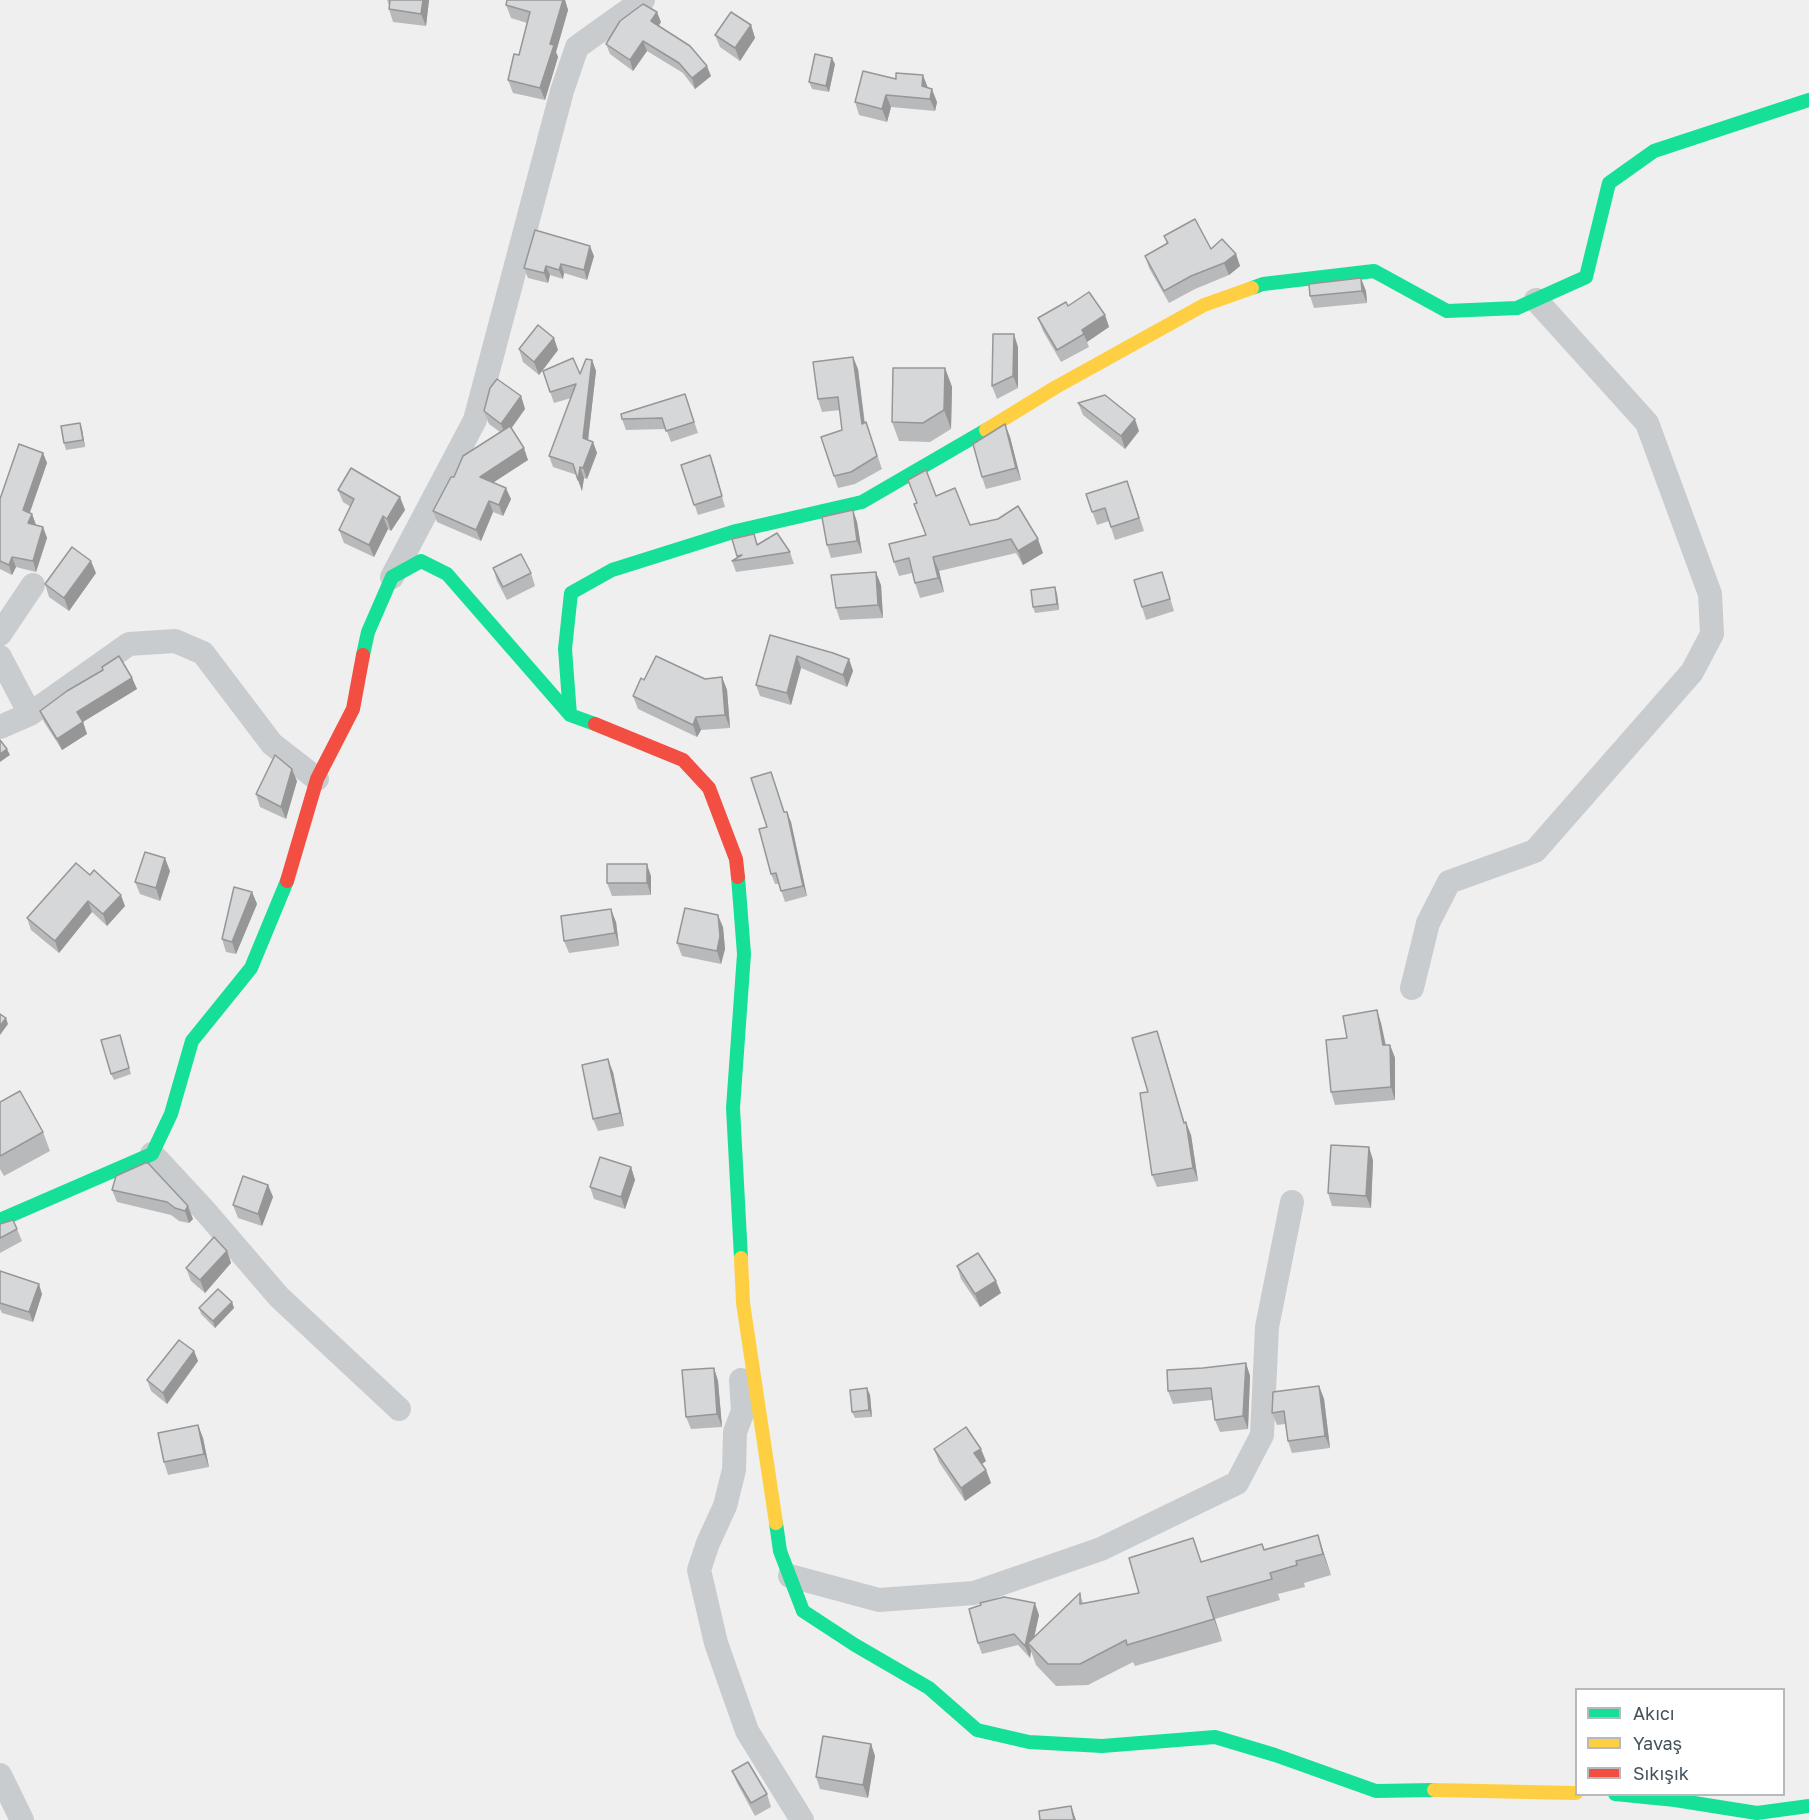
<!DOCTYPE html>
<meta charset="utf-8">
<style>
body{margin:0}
#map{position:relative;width:1809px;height:1820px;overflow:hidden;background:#f0efef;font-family:"Golos Text",sans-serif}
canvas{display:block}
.legend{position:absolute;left:1575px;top:1688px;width:210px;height:108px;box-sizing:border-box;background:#fff;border:2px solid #b5babe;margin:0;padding:8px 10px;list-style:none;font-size:18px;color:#46535d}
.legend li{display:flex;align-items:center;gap:12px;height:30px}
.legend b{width:30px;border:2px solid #b5babe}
</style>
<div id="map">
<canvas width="1809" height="1820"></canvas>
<ul class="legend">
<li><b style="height:8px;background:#16e098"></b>Akıcı</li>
<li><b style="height:8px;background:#ffcf43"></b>Yavaş</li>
<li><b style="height:8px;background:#f24e42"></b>Sıkışık</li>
</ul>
</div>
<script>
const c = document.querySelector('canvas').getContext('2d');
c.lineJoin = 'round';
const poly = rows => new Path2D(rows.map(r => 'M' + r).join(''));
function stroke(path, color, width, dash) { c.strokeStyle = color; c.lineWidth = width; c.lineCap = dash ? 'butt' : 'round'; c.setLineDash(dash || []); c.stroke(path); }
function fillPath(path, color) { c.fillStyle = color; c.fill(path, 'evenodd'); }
const street = poly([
 [392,577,475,420,562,91,577,47,643,0],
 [0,634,33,585],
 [0,657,30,714],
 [0,727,30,714,129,644,175,641,203,653,272,744,317,779],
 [1412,988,1428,923,1449,882,1535,851,1692,672,1712,634,1710,594,1647,423,1536,300],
 [152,1154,205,1211,279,1297,399,1409],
 [741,1380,743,1411,735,1432,734,1470,725,1506,708,1543,699,1570,716,1643,747,1731,802,1820],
 [790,1576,879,1600,974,1593,1101,1549,1237,1483,1262,1435,1267,1327,1292,1202],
 [0,1775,22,1820]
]);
const fast = poly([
 [1252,288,1263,284,1374,271,1447,311,1517,308,1586,277,1609,183,1654,151,1809,100],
 [363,655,368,632,392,577,421,561,447,574,570,715,595,724],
 [570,715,565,649,571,593,612,570,736,531,862,502,986,430],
 [738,877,744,954,733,1108,741,1258],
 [0,1220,152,1154,171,1114,192,1041,251,968,287,881],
 [776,1523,780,1551,803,1611,855,1645,929,1688,977,1730,1029,1742,1102,1746,1215,1737,1275,1755,1376,1791,1434,1790],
 [1615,1794,1675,1800,1757,1813,1809,1806]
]);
const slow = poly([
 [986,430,1056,387,1204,305,1252,288],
 [741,1258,743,1303,776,1523],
 [1434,1790,1576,1793]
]);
const jam = poly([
 [595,724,683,760,709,788,736,859,738,877],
 [287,881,317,779,353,709,363,655]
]);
const wall = poly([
 [387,0,429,0,426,26,393,22,389,9,389,5],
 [507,0,565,0,568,10,556,52,558,57,545,100,513,93,508,80,519,55,527,23,511,18,506,5],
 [661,22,658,26,711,76,695,89,683,73,647,51,633,71,610,54,606,44],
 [751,25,755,38,740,61,720,47,715,35],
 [835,64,829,92,812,89,809,82],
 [863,71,928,88,937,102,935,111,891,107,887,122,859,115,855,102],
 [1164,236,1211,249,1236,254,1240,266,1229,275,1195,289,1169,303,1149,268,1145,256,1167,244],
 [594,256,587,280,564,273,563,279,550,275,548,283,528,278,524,268],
 [1309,284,1366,291,1367,303,1314,308,1310,296],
 [1068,306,1105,315,1109,327,1087,342,1089,347,1061,362,1043,331,1038,318],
 [1018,347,1018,388,997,399,992,386],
 [519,349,558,350,539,375,523,362],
 [592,360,596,371,588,440,593,442,597,453,587,479,584,478,582,491,577,475,553,467,549,456,571,398,554,403,543,371,580,374],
 [945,368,952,387,951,429,930,442,899,441,892,422],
 [858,369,865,423,866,422,882,469,855,484,838,488,834,476,842,430,840,410,822,412,818,399],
 [685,394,698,433,671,442,666,429,626,430,622,419],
 [521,396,525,409,511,428,528,460,493,482,511,499,503,516,493,512,481,541,437,522,433,511,454,477,500,432,489,424,484,411],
 [1078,403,1139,431,1125,449,1083,415],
 [1005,424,1010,437,1021,480,986,489,982,477],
 [82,429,85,447,66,450,64,443],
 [43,453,47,463,29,513,32,514,36,525,43,527,47,538,36,572,16,567,12,575,0,569,0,499],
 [710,455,725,507,698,515,681,465],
 [338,490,400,497,405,510,391,531,388,529,374,557,344,543,339,530,351,507,343,502],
 [1086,494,1132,494,1144,531,1115,540,1109,521,1097,525],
 [936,496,970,525,998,519,1043,553,1023,565,1016,553,939,571,944,592,920,598,915,583,912,573,899,576,894,562,926,535],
 [853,510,857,522,862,553,831,558,827,545],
 [754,534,758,545,790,552,794,564,736,572,732,561,738,557,732,539],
 [493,568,531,573,535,586,507,600,497,581],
 [1162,572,1174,611,1146,620,1142,607],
 [96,573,69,611,49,597,45,584],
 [881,585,883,618,840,620,836,608],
 [1057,594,1059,610,1035,613,1033,607],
 [770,635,849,659,853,671,847,687,801,668,791,705,760,696,756,685],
 [102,667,132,678,137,689,83,722,87,734,62,750,44,722,40,711,103,670],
 [722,677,727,690,730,728,701,730,697,737,638,709,633,696,644,680,705,679],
 [297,781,286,819,260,807,256,794],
 [785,812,791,822,807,896,785,902,779,884,775,884,771,874,767,827],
 [76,863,125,906,107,926,92,912,59,953,31,930,27,918],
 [170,871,160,901,140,894,135,882],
 [651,876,651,895,612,896,607,883],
 [252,892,257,904,236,954,226,952,222,939],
 [616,922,619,946,569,953,564,941],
 [723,927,725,949,721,964,682,956,677,943],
 [1381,1023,1386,1045,1390,1045,1395,1058,1395,1100,1335,1105,1331,1092,1347,1038],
 [120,1035,131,1074,114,1080,111,1074],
 [1161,1043,1184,1123,1191,1135,1198,1181,1157,1187,1152,1175,1148,1092],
 [613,1072,624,1126,598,1131,593,1119],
 [0,1102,43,1132,50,1151,4,1176,0,1169],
 [1373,1160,1371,1208,1332,1206,1328,1193],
 [148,1163,193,1219,189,1223,179,1221,171,1215,117,1202,112,1190],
 [631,1167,635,1180,625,1209,594,1199,590,1187],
 [268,1185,273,1197,262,1226,238,1218,233,1205],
 [0,1224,17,1229,22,1241,0,1253],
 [227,1251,231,1263,205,1293,191,1281,186,1268],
 [957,1266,1001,1293,980,1307,961,1279],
 [0,1271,42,1294,33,1322,2,1313,0,1309],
 [232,1302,234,1308,215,1328,201,1314,199,1308],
 [194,1351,198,1361,167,1404,151,1391,147,1380],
 [1246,1363,1250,1376,1248,1429,1220,1432,1215,1420,1212,1400,1173,1404,1168,1391,1203,1368],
 [714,1368,718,1381,722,1427,691,1429,686,1417],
 [1319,1386,1324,1399,1330,1448,1292,1453,1288,1441,1285,1424,1277,1425,1272,1413],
 [867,1388,870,1395,872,1417,855,1418,852,1412],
 [198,1425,203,1438,209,1467,168,1475,164,1462],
 [934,1449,986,1461,982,1464,986,1470,991,1483,965,1501,939,1462],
 [1318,1535,1331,1575,1304,1583,1305,1587,1278,1594,1280,1600,1215,1619,1222,1641,1135,1666,1133,1662,1088,1685,1056,1686,1036,1665,1031,1651,1030,1658,1018,1645,982,1654,978,1643,1039,1615,1034,1637,1080,1593,1083,1603,1139,1593,1202,1562,1264,1549],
 [871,1744,875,1756,868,1798,820,1789,816,1777],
 [732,1771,767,1794,771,1807,755,1816,737,1783]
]);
const shadedWall = poly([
 [423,0,429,0,426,26,421,14],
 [563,0,565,0,568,10,556,52,558,57,545,100,540,88,550,44],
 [657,12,661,22,655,32,651,21],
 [751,25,755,38,740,61,735,48],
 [643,41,647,51,633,71,630,60],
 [832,58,835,64,829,92,826,86],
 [707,66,711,76,695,89,692,78],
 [923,75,928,88,927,99,922,86],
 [932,89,937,102,935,111,930,99],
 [886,95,891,107,887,122,882,109],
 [590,246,594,256,587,280,584,270],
 [1236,254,1240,266,1229,275,1224,263],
 [561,264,564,273,563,279,559,270],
 [546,266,550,275,548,283,544,273],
 [1361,278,1366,291,1367,303,1362,291],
 [1105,315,1109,327,1087,342,1082,330],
 [1014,334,1018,347,1018,388,1013,376],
 [554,338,558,350,539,375,534,362],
 [853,357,858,369,866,437,862,424],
 [592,360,596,371,587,449,583,438],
 [945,368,952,387,951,429,944,410],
 [521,396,525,409,506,436,501,424],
 [1135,419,1139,431,1125,449,1121,436],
 [80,423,82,429,85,447,83,440],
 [1005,424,1010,437,1021,480,1016,468],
 [593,442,597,453,587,479,583,468],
 [524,448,528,460,485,488,480,477],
 [43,453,47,463,27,521,23,510],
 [710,455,714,466,725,507,722,496],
 [580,467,584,478,582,491,578,480],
 [506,488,511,499,503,516,499,505],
 [400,497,405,510,391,531,387,519],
 [489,501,493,512,481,541,476,530],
 [853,510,857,522,862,553,857,541],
 [32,514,36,525,32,533,28,523],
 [383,516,388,529,374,557,369,545],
 [43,527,47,538,36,572,33,561],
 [1038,539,1043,553,1023,565,1018,551],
 [12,557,16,567,12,575,9,565],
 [933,557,939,571,944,592,938,578],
 [91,561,96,573,69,611,64,598],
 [876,572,881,585,883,618,878,605],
 [1055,587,1057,594,1059,610,1057,604],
 [797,656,801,668,791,705,787,693],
 [849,659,853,671,847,687,843,675],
 [722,677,727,690,730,728,725,715],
 [132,678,137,689,81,723,77,712],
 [696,717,701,730,697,737,693,725],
 [83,722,87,734,62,750,57,739],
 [7,749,10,755,0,762,0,754],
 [292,769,297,781,286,819,281,807],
 [787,812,791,822,807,896,803,886],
 [165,858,170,871,160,901,156,888],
 [647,864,651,876,651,895,647,883],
 [252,892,257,904,236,954,232,942],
 [121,895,125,906,107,926,103,914],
 [88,901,92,912,59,953,55,941],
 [611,909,616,922,619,946,615,933],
 [718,915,723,927,725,949,721,964,717,951],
 [1377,1010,1381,1023,1388,1058,1383,1045],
 [6,1018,8,1024,0,1035,0,1026],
 [1157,1031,1161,1043,1188,1135,1184,1123],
 [1390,1045,1395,1058,1395,1100,1391,1087],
 [608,1059,613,1072,624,1126,620,1113],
 [1186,1122,1191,1135,1198,1181,1193,1168],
 [1369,1147,1373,1160,1371,1208,1366,1196],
 [631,1167,635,1180,625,1209,621,1197],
 [268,1185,273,1197,262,1226,258,1214],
 [188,1206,193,1219,189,1223,185,1211],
 [227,1251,231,1263,205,1293,200,1280],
 [996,1281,1001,1293,980,1307,975,1294],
 [39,1284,42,1294,33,1322,29,1312],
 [232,1302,234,1308,215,1328,213,1321],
 [194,1351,198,1361,167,1404,163,1393],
 [1246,1363,1250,1376,1248,1429,1243,1416],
 [714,1368,718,1381,722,1427,717,1414],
 [1319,1386,1324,1399,1330,1448,1325,1436],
 [867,1388,870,1395,872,1417,869,1410],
 [198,1425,203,1438,209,1467,204,1454],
 [981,1449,986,1461,979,1466,974,1453],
 [986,1470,991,1483,965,1501,961,1488],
 [1318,1535,1325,1557,1331,1575,1323,1554],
 [1207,1597,1215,1619,1222,1641,1214,1619],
 [1035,1603,1039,1615,1032,1647,1028,1643,1031,1651,1030,1658,1025,1646],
 [871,1744,875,1756,868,1798,863,1785],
 [1071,1806,1076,1820,1074,1820]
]);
const building = poly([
 [390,0,423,0,421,14,389,9,390,0],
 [507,0,563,0,550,44,554,45,540,88,508,80,514,54,519,55,530,12,506,5,507,0],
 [643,4,657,12,651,21,690,46,707,66,692,78,679,63,643,41,630,60,606,44,620,21,643,4],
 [731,12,751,25,735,48,715,35,731,12],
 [815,54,832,58,826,86,809,82,815,54],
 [863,71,896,79,896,73,923,75,922,86,932,89,930,99,886,95,882,109,855,102,863,71],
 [1195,219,1211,249,1222,239,1236,254,1224,263,1191,276,1164,291,1145,256,1168,243,1164,236,1195,219],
 [535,230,590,246,584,270,561,264,559,270,546,266,544,273,524,268,535,230],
 [1361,278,1362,291,1310,296,1309,284,1361,278],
 [1089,292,1105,315,1082,330,1084,334,1057,350,1038,318,1066,302,1068,306,1089,292],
 [538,325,554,338,534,362,519,349,538,325],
 [993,334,1014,334,1013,376,992,386,993,334],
 [853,357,862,424,866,422,877,456,851,472,834,476,821,437,842,430,838,397,818,399,813,362,853,357],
 [573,358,580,374,586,359,592,360,583,438,593,442,583,468,580,467,578,480,573,464,549,456,576,384,550,392,543,371,573,358],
 [893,368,945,368,944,410,923,423,892,422,893,368],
 [497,379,521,396,501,424,484,411,490,388,497,379],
 [685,394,694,422,666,431,662,418,622,419,621,414,685,394],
 [1105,395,1135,419,1121,436,1078,403,1105,395],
 [80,423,83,440,64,443,61,426,80,423],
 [1005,424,1016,468,982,477,973,444,1005,424],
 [510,426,524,448,480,477,506,488,499,505,489,501,476,530,433,511,451,477,454,477,463,456,510,426],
 [19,444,43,453,23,510,32,514,28,523,43,527,33,561,12,557,9,565,0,561,0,499,19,444],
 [710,455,722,496,694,505,681,465,710,455],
 [351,468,400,497,387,519,383,516,369,545,339,530,354,499,338,490,351,468],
 [926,470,936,496,955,488,970,525,998,519,1018,506,1038,539,1018,551,1011,539,933,557,938,578,915,583,909,558,894,562,889,544,926,535,914,504,917,503,908,480,926,470],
 [1127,481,1139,518,1111,527,1105,508,1092,512,1086,494,1127,481],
 [853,510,857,541,827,545,822,517,853,510],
 [777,533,790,552,732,561,742,555,737,556,732,539,754,534,757,545,777,533],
 [72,547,91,561,64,598,45,584,72,547],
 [521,554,531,573,503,587,493,568,521,554],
 [876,572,878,605,836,608,831,575,876,572],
 [1162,572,1170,599,1142,607,1134,580,1162,572],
 [1055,587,1057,604,1033,607,1031,590,1055,587],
 [770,635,833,653,849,659,843,675,797,656,787,693,756,685,770,635],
 [119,656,132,678,77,712,83,722,57,739,40,711,67,691,103,670,102,667,119,656],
 [656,656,705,679,722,677,725,715,696,717,693,725,633,696,641,678,644,680,656,656],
 [0,740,7,749,0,754,0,740],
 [275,755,292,769,281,807,256,794,275,755],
 [771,772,784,812,787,812,803,886,781,891,776,873,771,874,759,829,767,827,751,778,771,772],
 [145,852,165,858,156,888,135,882,145,852],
 [76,863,90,875,94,870,121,895,103,914,88,901,55,941,27,918,76,863],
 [607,864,647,864,647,883,607,883,607,864],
 [234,887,252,892,232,942,222,939,234,887],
 [685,908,718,915,720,936,717,951,677,943,685,908],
 [611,909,615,933,564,941,561,916,611,909],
 [1377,1010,1383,1045,1390,1045,1391,1087,1331,1092,1326,1040,1347,1038,1343,1016,1377,1010],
 [0,1014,6,1018,0,1026,0,1014],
 [1157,1031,1184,1123,1186,1122,1193,1168,1152,1175,1140,1093,1148,1092,1132,1038,1157,1031],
 [120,1035,129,1068,111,1074,101,1040,120,1035],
 [608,1059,620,1113,593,1119,582,1065,608,1059],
 [20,1091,43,1132,0,1156,0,1102,20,1091],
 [1331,1145,1369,1147,1366,1196,1328,1193,1331,1145],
 [600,1157,631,1167,621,1197,590,1187,600,1157],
 [145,1163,148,1163,188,1206,185,1211,175,1208,167,1202,112,1190,116,1176,145,1163],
 [243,1176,268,1185,258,1214,233,1205,243,1176],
 [13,1220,17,1229,0,1238,0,1224,13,1220],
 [214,1237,227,1251,200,1280,186,1268,214,1237],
 [978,1253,996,1281,975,1294,957,1266,978,1253],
 [0,1271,39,1284,29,1312,0,1303,0,1271],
 [218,1289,232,1302,213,1321,199,1308,218,1289],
 [179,1340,194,1351,163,1393,147,1380,179,1340],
 [1246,1363,1243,1416,1215,1420,1211,1388,1168,1391,1167,1370,1203,1368,1246,1363],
 [714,1368,717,1414,686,1417,682,1370,714,1368],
 [1319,1386,1325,1436,1288,1441,1284,1411,1272,1413,1273,1392,1319,1386],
 [867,1388,869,1410,852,1412,850,1390,867,1388],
 [198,1425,204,1454,164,1462,158,1433,198,1425],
 [966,1427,981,1449,974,1453,986,1470,961,1488,934,1449,966,1427],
 [1318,1535,1323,1554,1296,1561,1297,1565,1270,1573,1272,1579,1207,1597,1214,1619,1127,1645,1126,1640,1080,1664,1048,1664,1028,1643,1080,1593,1080,1604,1139,1593,1129,1558,1193,1538,1201,1562,1262,1544,1264,1550,1318,1535],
 [1004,1597,1035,1603,1025,1646,1014,1634,978,1643,969,1609,981,1605,980,1603,1004,1597],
 [823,1736,871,1744,863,1785,816,1777,823,1736],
 [748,1762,767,1794,751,1803,732,1771,748,1762],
 [1071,1806,1074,1820,1040,1820,1039,1811,1071,1806]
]);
stroke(street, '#c9cccf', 24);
stroke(fast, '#16e098', 14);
stroke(slow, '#ffcf43', 14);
stroke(jam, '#f24e42', 14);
fillPath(wall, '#b8b9ba');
fillPath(shadedWall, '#969697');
fillPath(building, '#d6d7d8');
stroke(building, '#969697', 1.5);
</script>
